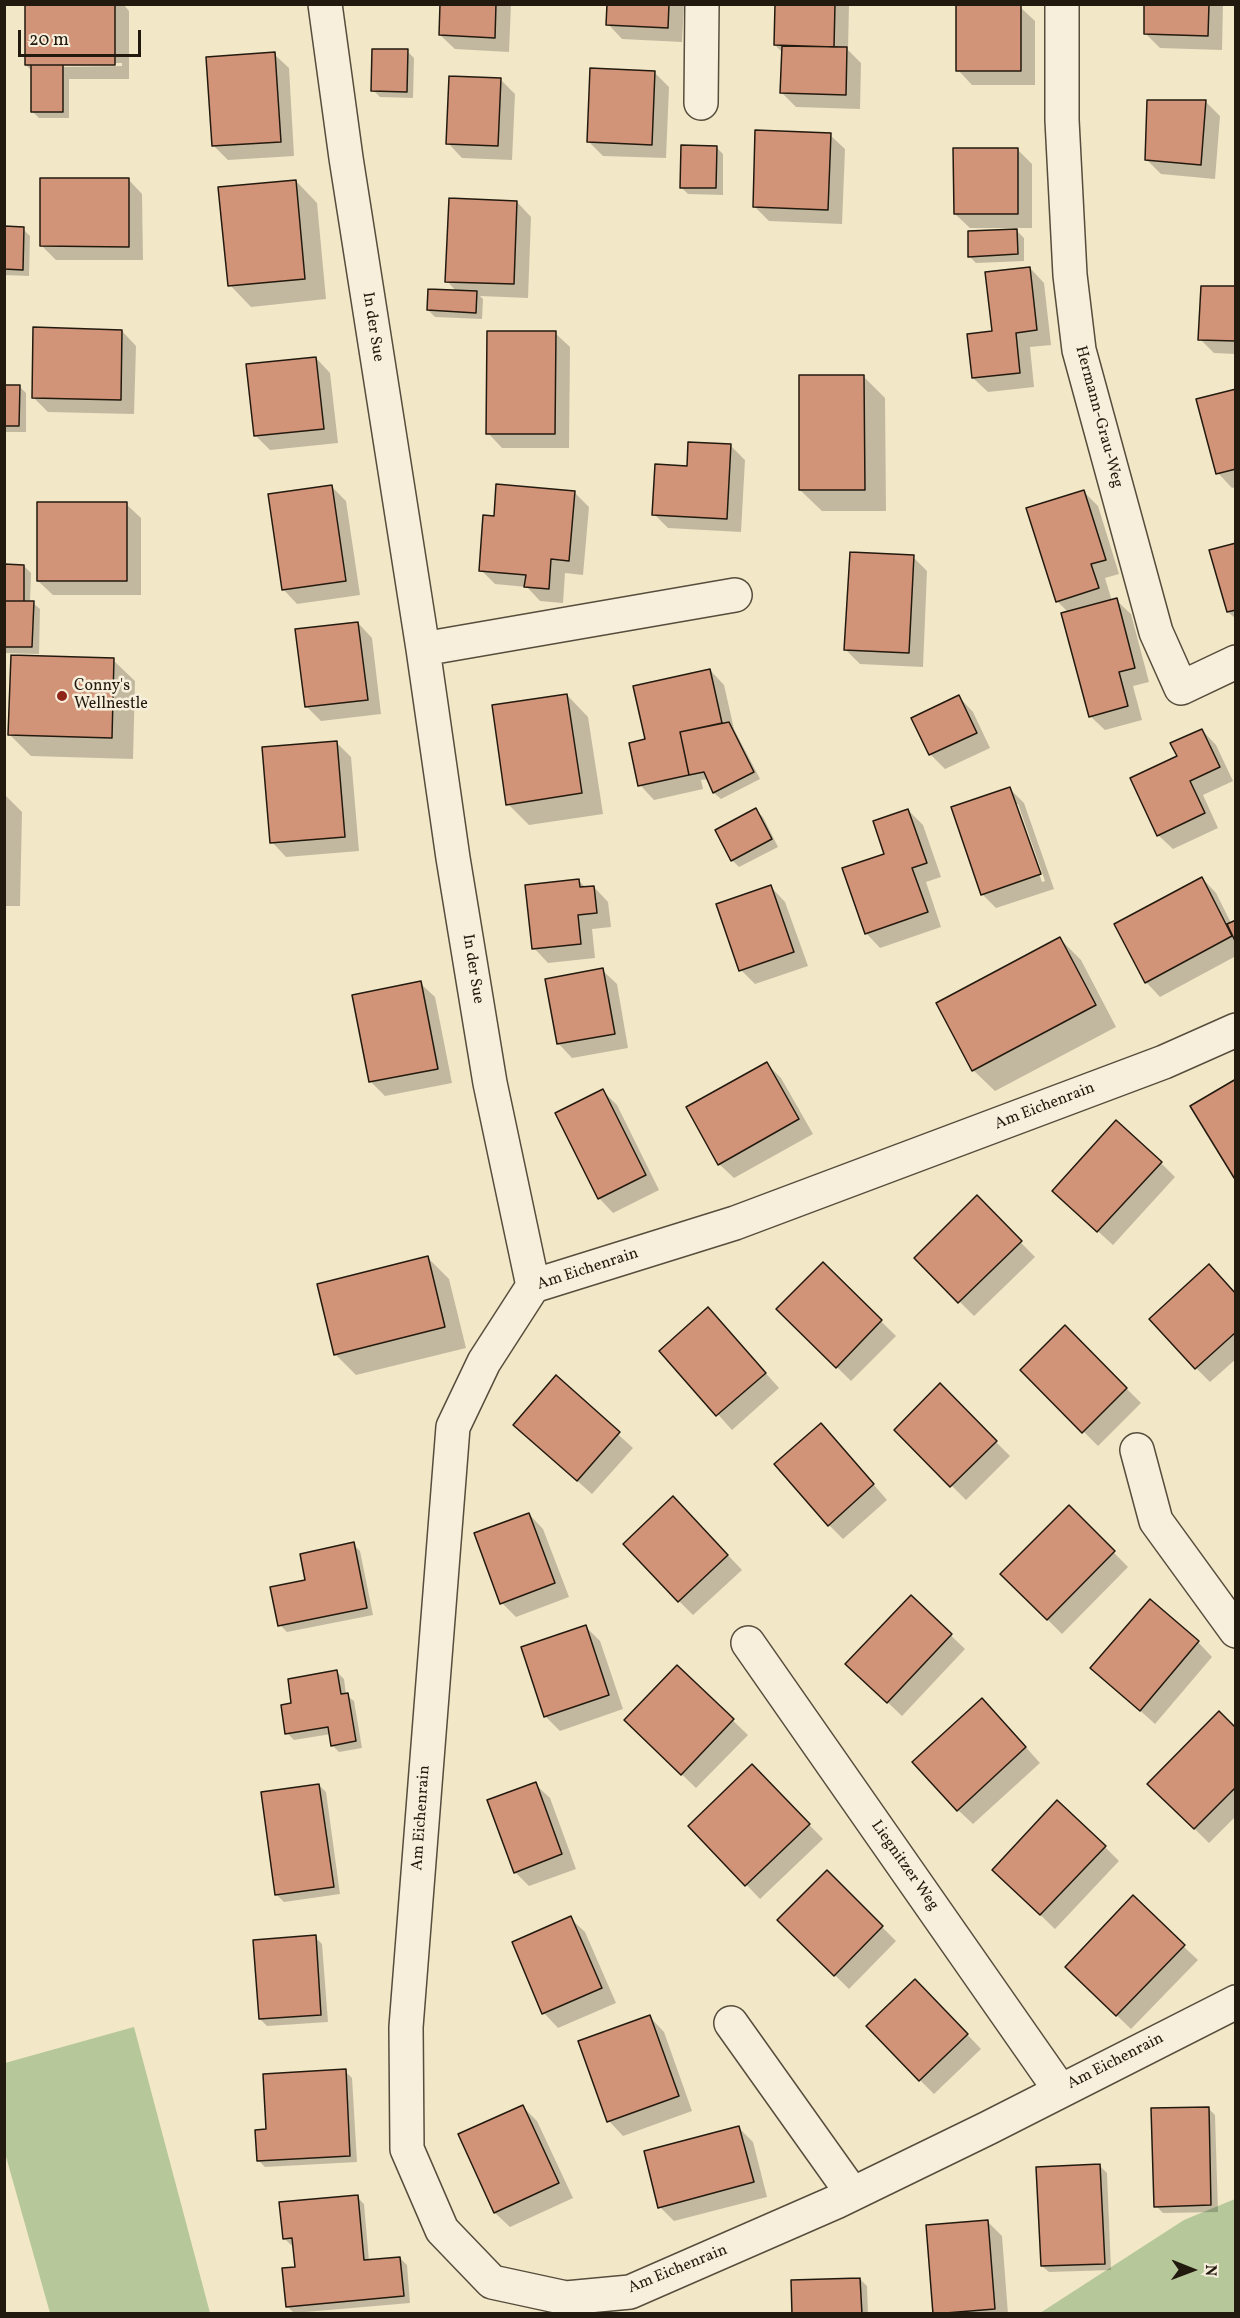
<!DOCTYPE html>
<style>
body{margin:0}
#map{position:relative;width:1240px;height:2318px;overflow:hidden;background:#f2e7c7;font-family:Vollkorn,serif}
canvas{display:block}
.frame{position:absolute;inset:0;border:6px solid #231a0f;pointer-events:none}
.north{position:absolute;left:1162px;top:2240px;width:60px;height:60px;-webkit-text-stroke:4px #f7efdb;paint-order:stroke;rotate:91deg;font-size:16px;font-weight:700;line-height:24px;text-align:center;color:#231a0f}
.north::after{content:'';display:block;margin:auto;width:21px;height:27px;background:#231a0f;clip-path:polygon(50% 0,100% 100%,50% 72%,0 100%)}
.scale{position:absolute;left:18px;top:30px;width:123px;height:27px;box-sizing:border-box;border:3px solid #231a0f;border-top:0;padding-left:8px;font-size:18px;line-height:21px;white-space:nowrap;color:#231a0f;-webkit-text-stroke:4px #f7efdb;paint-order:stroke}
</style>
<div id="map">
<canvas width="1240" height="2318"></canvas>
<div class="frame"></div>
<div class="north">N</div>
<div class="scale">20 m</div>
</div>
<script>
const c = document.querySelector('canvas').getContext('2d');
c.lineJoin = 'round';
function fillPath(path, color) { c.fillStyle = color; c.fill(path, 'evenodd'); }
const poly = rows => new Path2D(rows.map(r => 'M' + r).join(''));
function stroke(path, color, width, dash) { c.strokeStyle = color; c.lineWidth = width; c.lineCap = dash ? 'butt' : 'round'; c.setLineDash(dash || []); c.stroke(path); }
function write(font, color, halo, rows, align = 'center') {
  c.font = font + ' Vollkorn,serif'; c.lineWidth = 5; c.setLineDash([]); c.textBaseline = 'middle'; c.strokeStyle = halo; c.fillStyle = color; for (const [text, x, y, turn = 0] of rows) {
    c.save(); c.translate(x, y); c.rotate((+turn || 0) * Math.PI / 180); c.textAlign = isNaN(turn) ? turn : align; if (halo) c.strokeText(text, 0, 0); c.fillText(text, 0, 0); c.restore();
  }
}
const green = poly([
 [134,2027,210,2313,50,2313,5,2153,5,2063],
 [1235,2199,1235,2313,1040,2313,1184,2220]
]);
const shadow = poly([
 [26,4,123,4,129,11,129,79,69,79,69,118,39,118,32,111,32,71,26,65],
 [122,63,122,66,63,67,60,64],
 [442,4,511,4,509,52,455,49,440,35],
 [609,4,684,4,682,42,622,39,608,24],
 [776,4,849,4,848,50,861,63,860,109,796,107,782,93,783,53,775,45],
 [1146,4,1223,4,1222,50,1160,48,1145,33],
 [1020,7,1035,21,1035,85,972,85,958,70],
 [407,51,414,58,413,98,380,97,373,90],
 [274,54,289,68,294,156,228,160,214,146],
 [654,72,669,87,666,158,603,156,588,141],
 [501,80,515,94,512,160,462,158,448,143],
 [1205,101,1220,116,1215,179,1161,174,1147,160],
 [830,135,845,149,842,224,769,221,754,206],
 [716,147,723,154,723,195,688,194,681,187],
 [1018,150,1032,164,1032,228,970,228,955,214],
 [128,179,142,194,143,260,56,260,42,246],
 [296,181,317,203,326,299,251,307,230,285],
 [517,202,531,217,528,298,480,296,483,299,482,319,435,317,428,310,457,292,447,281],
 [4,228,23,229,30,236,29,276,4,275],
 [1017,231,1024,238,1024,261,976,263,969,256],
 [1030,268,1044,283,1051,345,1030,347,1034,387,988,392,973,378,993,332],
 [1236,288,1236,354,1214,353,1200,339],
 [122,331,136,346,134,414,48,412,33,397],
 [555,333,570,347,569,448,502,448,488,433],
 [316,358,330,373,338,443,270,450,255,435],
 [864,377,885,398,886,511,822,511,800,490],
 [4,386,19,386,26,393,26,432,4,432],
 [1236,391,1236,487,1232,488,1218,473],
 [731,446,745,460,741,532,668,528,654,514,689,468],
 [332,487,346,501,360,595,297,604,283,589],
 [1083,491,1098,506,1119,574,1105,578,1112,601,1116,600,1131,614,1149,682,1133,686,1142,720,1105,730,1090,716,1069,613,1057,601],
 [574,492,589,507,583,575,565,573,563,603,540,601,527,587,495,584,481,570,495,518],
 [126,504,141,518,141,595,53,595,38,581],
 [1236,544,1236,619,1228,612],
 [913,557,927,571,923,667,860,664,846,650],
 [4,566,24,566,31,573,30,602,33,603,40,609,39,654,4,653],
 [358,623,372,638,381,714,321,721,306,706],
 [113,660,135,681,133,759,31,756,10,735],
 [710,670,724,685,734,729,760,779,721,799,714,793,708,779,701,780,703,789,654,800,640,785,647,740],
 [567,695,588,717,603,814,529,825,508,804],
 [959,697,973,712,990,748,945,769,930,754,913,718],
 [1202,730,1216,745,1233,781,1203,795,1218,828,1173,849,1158,835,1179,757],
 [336,742,351,757,359,851,286,857,272,842],
 [1010,789,1024,803,1054,889,996,908,982,894],
 [1015,804,1018,804,1045,881,1042,882],
 [4,794,22,812,20,906,4,906],
 [756,810,763,817,778,847,739,867,732,860],
 [908,810,923,825,941,877,926,882,941,927,880,948,866,933,886,854],
 [1202,878,1216,893,1231,923,1236,921,1236,956,1160,997,1146,982],
 [578,880,586,888,594,887,608,902,611,927,592,929,595,958,548,963,534,948],
 [771,887,785,902,808,966,755,984,741,970],
 [1060,939,1081,960,1116,1027,995,1091,973,1070],
 [602,970,617,984,628,1048,572,1058,558,1043],
 [420,983,435,997,452,1083,385,1096,371,1082],
 [767,1064,781,1078,813,1134,734,1178,719,1164],
 [603,1091,617,1105,659,1190,613,1213,599,1198],
 [1161,1163,1175,1177,1113,1245,1069,1205],
 [977,1198,1035,1257,974,1316,916,1258],
 [428,1258,449,1279,466,1348,356,1375,335,1354],
 [823,1264,896,1336,851,1381,778,1309],
 [1236,1294,1236,1359,1210,1382,1196,1368],
 [722,1324,779,1388,732,1430,661,1351],
 [1065,1327,1141,1403,1098,1446,1022,1370],
 [556,1378,633,1448,592,1494,530,1439],
 [940,1386,1010,1456,966,1500,896,1430],
 [835,1440,887,1500,843,1539,829,1525],
 [1069,1507,1128,1567,1062,1634,1002,1574],
 [688,1513,742,1570,693,1615,679,1601],
 [529,1514,543,1529,569,1597,516,1617,502,1603],
 [353,1544,360,1551,373,1615,287,1632,280,1625,307,1582],
 [911,1597,965,1649,902,1716,862,1678],
 [586,1627,600,1641,623,1709,560,1731,545,1716],
 [1198,1642,1212,1657,1155,1724,1093,1668],
 [677,1667,748,1735,696,1788,640,1734],
 [337,1672,344,1679,346,1695,354,1701,362,1748,339,1752,332,1745,331,1734,294,1740,287,1733,293,1704],
 [996,1714,1040,1763,973,1824,958,1810],
 [1236,1730,1236,1816,1209,1843,1149,1784],
 [752,1766,823,1839,760,1899,690,1826],
 [535,1784,550,1798,576,1869,529,1886,515,1872],
 [319,1785,326,1792,340,1894,284,1902,277,1895],
 [1105,1847,1119,1861,1055,1929,1008,1884],
 [827,1872,896,1941,849,1989,779,1920],
 [570,1918,585,1932,616,2003,558,2028,544,2013],
 [315,1937,322,1944,328,2022,267,2026,260,2019],
 [1183,1946,1198,1960,1131,2029,1081,1981],
 [930,1995,981,2049,934,2094,920,2080],
 [650,2017,664,2032,692,2111,623,2136,609,2121],
 [345,2071,352,2078,357,2162,265,2167,258,2160,268,2131],
 [523,2107,537,2121,573,2198,510,2227,495,2213,460,2135],
 [1208,2108,1215,2115,1218,2212,1163,2213,1156,2206],
 [738,2127,753,2142,767,2197,674,2221,660,2207],
 [1100,2166,1107,2173,1111,2270,1049,2272,1042,2266],
 [357,2197,364,2204,369,2261,400,2258,407,2265,410,2303,294,2313,287,2306,297,2268,295,2245,291,2245,284,2238],
 [988,2222,1002,2236,1008,2314,934,2314],
 [860,2279,867,2286,868,2314,794,2314]
]);
const building = poly([
 [25,4,115,4,115,65,25,65,25,4],
 [440,4,496,4,495,38,439,35,440,4],
 [607,4,669,4,668,28,606,25,607,4],
 [775,4,835,4,834,47,774,45,775,4],
 [1144,4,1209,4,1208,36,1144,34,1144,4],
 [956,5,1021,5,1021,71,956,71,956,5],
 [782,46,847,47,846,95,780,93,782,46],
 [372,49,408,49,407,92,371,91,372,49],
 [275,52,281,142,212,146,206,57,275,52],
 [31,65,63,65,63,112,31,112,31,65],
 [590,68,655,71,652,145,587,142,590,68],
 [449,76,501,78,498,146,446,144,449,76],
 [1147,100,1206,100,1201,165,1145,160,1147,100],
 [755,130,831,133,828,210,753,207,755,130],
 [681,145,717,146,716,188,680,188,681,145],
 [953,148,1018,148,1018,214,954,214,953,148],
 [40,178,129,178,129,247,40,246,40,178],
 [296,180,305,279,228,286,218,187,296,180],
 [449,198,517,201,514,284,445,282,449,198],
 [4,226,24,227,23,270,4,269,4,226],
 [1017,229,1018,254,968,257,968,231,1017,229],
 [1030,267,1037,330,1016,333,1020,373,972,378,967,334,992,331,985,272,1030,267],
 [1201,286,1236,286,1236,341,1198,340,1201,286],
 [428,289,477,291,476,313,427,310,428,289],
 [33,327,122,330,121,400,32,398,33,327],
 [487,331,556,331,555,434,486,434,487,331],
 [316,357,324,429,254,436,246,364,316,357],
 [799,375,864,375,865,490,799,490,799,375],
 [4,385,20,385,19,426,4,426,4,385],
 [1236,389,1236,469,1216,474,1196,399,1236,389],
 [688,442,731,444,727,519,652,515,655,464,687,466,688,442],
 [496,484,575,491,569,561,551,559,549,589,524,587,526,575,479,571,483,515,494,516,496,484],
 [332,485,346,581,282,590,268,494,332,485],
 [1084,490,1106,560,1091,564,1099,588,1056,602,1026,508,1084,490],
 [37,502,127,502,127,581,37,581,37,502],
 [1236,543,1236,610,1227,612,1209,550,1236,543],
 [850,552,914,555,909,653,844,650,850,552],
 [4,564,24,565,24,601,4,601,4,564],
 [1117,598,1135,668,1119,672,1128,706,1089,717,1061,613,1117,598],
 [4,601,34,601,32,647,4,647,4,601],
 [358,622,368,700,305,707,295,629,358,622],
 [11,655,114,658,112,738,8,735,11,655],
 [710,669,722,723,680,732,689,775,638,786,629,743,645,739,633,686,710,669],
 [567,694,582,793,506,805,492,705,567,694],
 [959,695,977,733,929,755,911,718,959,695],
 [729,722,754,772,713,793,704,772,689,775,680,732,729,722],
 [1202,729,1220,767,1190,781,1205,813,1157,836,1130,778,1177,756,1170,743,1202,729],
 [337,741,345,837,270,843,262,747,337,741],
 [1010,787,1041,874,981,895,951,807,1010,787],
 [756,808,772,839,731,861,715,830,756,808],
 [908,809,927,863,912,868,928,912,865,934,842,868,884,854,873,821,908,809],
 [1202,877,1232,936,1145,983,1114,924,1202,877],
 [579,879,580,887,594,886,597,913,578,915,581,944,532,949,525,885,579,879],
 [771,885,794,952,739,971,716,904,771,885],
 [1236,920,1236,943,1227,924,1236,920],
 [1060,937,1096,1005,972,1071,936,1003,1060,937],
 [603,968,615,1034,557,1044,545,979,603,968],
 [421,981,438,1069,369,1082,352,995,421,981],
 [767,1062,799,1119,718,1165,686,1107,767,1062],
 [1236,1079,1236,1181,1190,1106,1236,1079],
 [603,1089,646,1175,598,1199,555,1113,603,1089],
 [1116,1120,1162,1162,1097,1232,1052,1191,1116,1120],
 [977,1195,1022,1241,958,1303,914,1258,977,1195],
 [428,1256,445,1327,334,1355,317,1284,428,1256],
 [823,1262,882,1320,836,1368,776,1309,823,1262],
 [1209,1264,1236,1294,1236,1332,1195,1369,1149,1319,1209,1264],
 [708,1307,766,1373,716,1416,659,1351,708,1307],
 [1065,1325,1127,1388,1082,1433,1020,1370,1065,1325],
 [556,1375,620,1432,577,1481,513,1425,556,1375],
 [940,1383,997,1441,950,1487,894,1430,940,1383],
 [821,1423,874,1484,828,1526,774,1464,821,1423],
 [673,1496,728,1555,678,1602,623,1544,673,1496],
 [1069,1505,1115,1551,1047,1620,1000,1574,1069,1505],
 [529,1513,555,1583,500,1604,474,1533,529,1513],
 [354,1542,367,1608,278,1626,270,1587,305,1580,300,1554,354,1542],
 [911,1595,952,1634,887,1703,845,1664,911,1595],
 [1150,1599,1199,1641,1140,1711,1090,1668,1150,1599],
 [586,1625,609,1695,544,1717,521,1647,586,1625],
 [677,1665,734,1719,681,1775,624,1720,677,1665],
 [337,1670,341,1694,348,1693,356,1741,331,1746,328,1727,285,1734,281,1705,291,1703,288,1679,337,1670],
 [982,1698,1026,1747,957,1811,912,1762,982,1698],
 [1219,1711,1236,1728,1236,1787,1194,1829,1147,1784,1219,1711],
 [752,1764,810,1824,745,1886,688,1826,752,1764],
 [536,1782,562,1854,514,1873,487,1800,536,1782],
 [319,1784,334,1887,275,1895,261,1792,319,1784],
 [1057,1800,1106,1846,1040,1915,992,1870,1057,1800],
 [827,1870,883,1926,834,1976,777,1920,827,1870],
 [1133,1895,1185,1945,1116,2016,1065,1967,1133,1895],
 [571,1916,602,1988,542,2014,512,1942,571,1916],
 [316,1935,321,2015,259,2019,253,1940,316,1935],
 [915,1979,968,2034,919,2081,866,2026,915,1979],
 [650,2015,679,2096,607,2122,578,2041,650,2015],
 [346,2069,350,2156,257,2161,255,2130,266,2129,263,2074,346,2069],
 [523,2105,559,2183,494,2213,458,2134,523,2105],
 [1209,2107,1211,2205,1154,2207,1151,2108,1209,2107],
 [739,2126,754,2182,658,2208,644,2151,739,2126],
 [1100,2164,1105,2264,1041,2266,1036,2167,1100,2164],
 [358,2195,364,2260,400,2257,404,2296,286,2307,282,2268,295,2267,292,2238,283,2239,279,2202,358,2195],
 [988,2220,995,2309,933,2314,926,2225,988,2220],
 [860,2278,862,2314,792,2314,791,2280,860,2278]
]);
const minor = poly([
 [325,4,346,158,423,649,453,858,490,1083,533,1286],
 [1062,4,1062,120,1070,275,1079,350,1156,632,1181,688,1236,662],
 [701,103,702,4],
 [423,649,735,595],
 [1236,1030,1164,1062,735,1223,533,1286,484,1362,453,1427,406,2027,407,2149,442,2230,492,2282,566,2298,630,2292,836,2202,988,2128,1236,2002],
 [1137,1450,1156,1521,1236,1631],
 [748,1643,1060,2090],
 [731,2023,852,2193]
]);
const markers = [
 [62,696,6,"#8f2418"]
];
const streetNames = [
 ["In der Sue",372,327,81],
 ["Hermann-Grau-Weg",1098,417,75],
 ["In der Sue",472,969,81],
 ["Am Eichenrain",1045,1107,-21],
 ["Am Eichenrain",588,1270,-18],
 ["Am Eichenrain",422,1818,-86],
 ["Liegnitzer Weg",904,1866,55],
 ["Am Eichenrain",1116,2062,-27],
 ["Am Eichenrain",678,2270,-22]
];
const poiNames = [
 ["Conny's",74,687],
 ["Wellnestle",74,705]
];
fillPath(green, '#b6c799');
fillPath(shadow, '#0003');
fillPath(building, '#d29478');
stroke(building, '#231a0f', 1.5);
stroke(minor, '#574d3d', 36);
stroke(minor, '#f7efdb', 33);
for (const [x, y, r, color] of markers) { const dot = new Path2D(); dot.arc(x, y, r, 0, 2 * Math.PI); c.fillStyle = color; c.fill(dot); stroke(dot, '#f7efdb', 2); }
write('16px', '#231a0f', '#f7efdb', streetNames);
write('16px', '#231a0f', '#f7efdb', poiNames, 'left');
</script>
